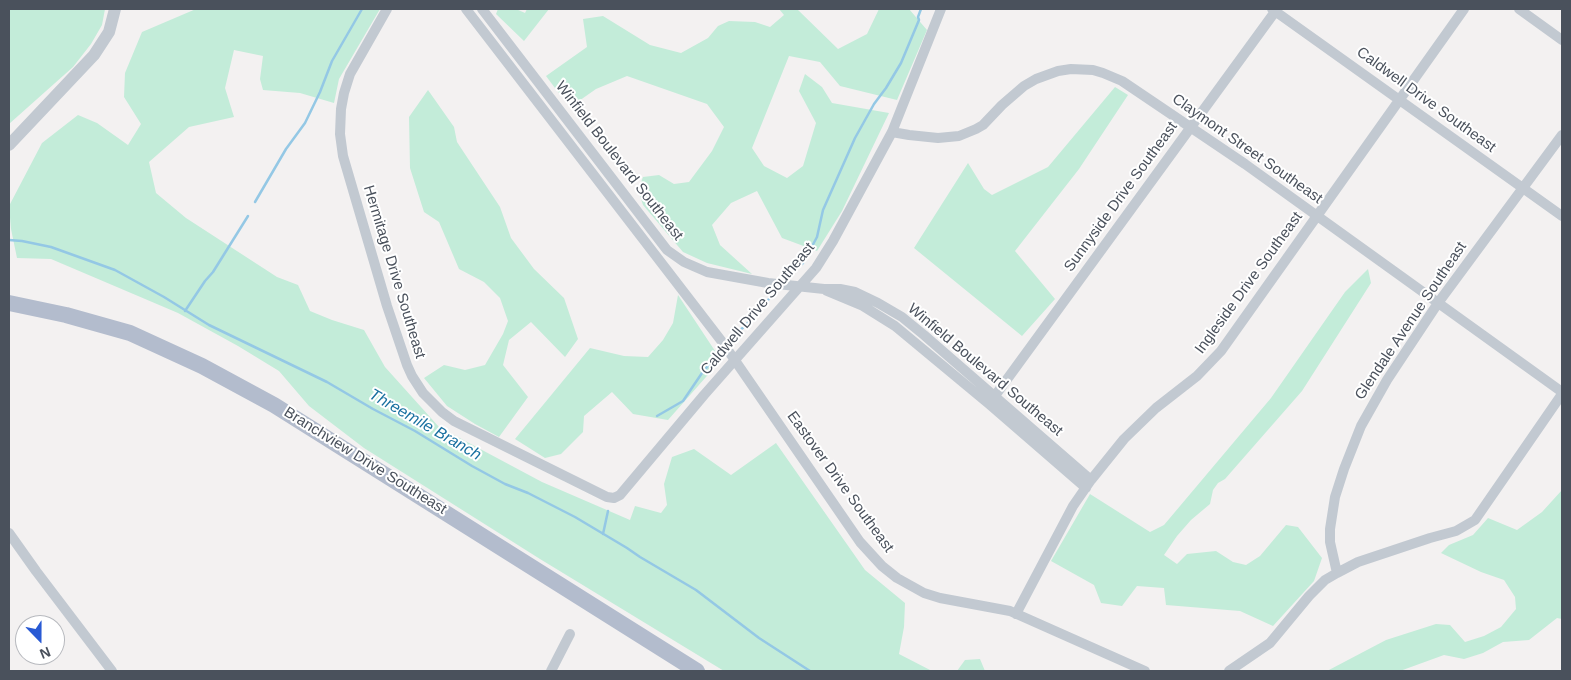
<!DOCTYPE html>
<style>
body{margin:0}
#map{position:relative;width:1571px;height:680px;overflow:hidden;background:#f3f1f1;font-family:Arial,sans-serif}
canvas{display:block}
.frame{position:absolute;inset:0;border:10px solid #4a515c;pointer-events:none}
.north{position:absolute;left:15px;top:615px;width:50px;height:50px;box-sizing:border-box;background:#fff;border:1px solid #b7b9be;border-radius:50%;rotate:158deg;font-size:14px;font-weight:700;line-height:20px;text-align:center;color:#4a515c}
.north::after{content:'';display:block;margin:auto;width:18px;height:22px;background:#295ad4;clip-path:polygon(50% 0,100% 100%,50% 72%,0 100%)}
</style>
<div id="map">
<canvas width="1571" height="680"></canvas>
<div class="frame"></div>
<div class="north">N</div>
</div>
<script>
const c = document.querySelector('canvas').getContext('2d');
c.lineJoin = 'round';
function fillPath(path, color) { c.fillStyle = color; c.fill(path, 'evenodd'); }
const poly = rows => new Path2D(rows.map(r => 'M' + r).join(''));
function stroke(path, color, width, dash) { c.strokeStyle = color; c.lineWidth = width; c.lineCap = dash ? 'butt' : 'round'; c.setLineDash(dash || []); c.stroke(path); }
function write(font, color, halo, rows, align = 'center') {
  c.font = font + ' Arial,sans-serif'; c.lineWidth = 4; c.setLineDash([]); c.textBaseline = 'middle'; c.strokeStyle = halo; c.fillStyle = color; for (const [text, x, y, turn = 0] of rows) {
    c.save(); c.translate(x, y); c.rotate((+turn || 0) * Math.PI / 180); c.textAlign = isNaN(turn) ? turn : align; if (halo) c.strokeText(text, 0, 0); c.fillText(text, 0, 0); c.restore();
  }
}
const green = poly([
 [9,9,105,9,102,25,91,44,73,67,9,124],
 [196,9,380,9,339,79,334,103,300,93,263,90,260,79,263,56,234,50,225,88,234,117,189,127,149,162,156,193,186,218,277,277,298,285,310,311,332,320,364,330,385,367,439,427,542,482,630,520,635,506,661,513,667,505,664,484,672,457,694,449,731,475,776,443,865,570,905,603,904,627,899,654,932,671,724,671,540,559,364,448,309,406,279,371,238,346,178,313,51,259,17,258,11,229,9,206,42,143,78,115,97,123,128,145,141,124,124,97,125,73,142,32],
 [498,9,516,9,525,13,527,9,549,9,524,41,496,14],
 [779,9,797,9,838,49,867,34,879,9,909,9,927,30,897,100,840,86,820,62,789,56,752,148,764,166,787,178,803,166,816,123,799,91,805,74,822,87,832,103,889,113,842,211,817,251,782,238,757,191,731,203,712,225,720,245,752,274,707,263,683,252,643,205,638,190,643,177,659,175,674,184,689,182,712,151,724,127,707,104,627,76,596,89,576,103,558,92,546,76,587,47,583,19,603,16,650,45,681,53,708,38,718,26,729,21,755,22,770,27,784,15],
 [1115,87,1128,95,1079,169,1015,251,1055,299,1022,336,914,248,968,163,984,189,992,195,1048,167],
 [428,90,454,127,457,142,500,207,511,238,534,269,564,298,578,339,565,357,531,322,509,340,503,365,528,397,499,437,475,424,447,406,424,378,444,365,465,370,485,365,503,334,508,321,500,298,484,282,459,269,439,222,424,212,410,168,409,117],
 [1368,269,1371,283,1302,391,1225,479,1218,483,1213,490,1210,504,1191,520,1177,536,1164,555,1177,564,1187,554,1216,551,1233,562,1246,565,1260,556,1286,525,1298,527,1322,558,1314,581,1273,626,1240,611,1166,605,1164,588,1137,586,1122,606,1101,603,1094,585,1051,561,1090,494,1150,532,1164,525,1271,398,1345,292],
 [678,295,721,360,668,420,633,414,612,392,584,416,583,432,561,454,545,458,515,439,590,348,624,356,648,357,663,340,673,323],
 [1562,490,1562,619,1557,618,1529,640,1503,642,1483,653,1464,659,1444,655,1400,671,1327,671,1386,640,1436,624,1450,625,1465,642,1484,636,1501,627,1516,609,1515,597,1504,580,1481,572,1441,553,1449,545,1473,535,1488,518,1517,530,1542,512],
 [980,659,985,671,957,671,965,660]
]);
const stream = poly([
 [255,202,286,149,305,123,320,92,332,61,362,9],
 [9,240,22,241,51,247,115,270,164,297,209,325,327,382,373,409,415,431,472,466,505,484,528,493,575,517,627,548,640,557,696,590,759,638,810,671],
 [792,273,803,263,817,237,823,210,855,138,874,104,886,88,901,63,919,20,918,17,921,9],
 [185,311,205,281,213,272,248,216],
 [733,335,744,327,776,291],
 [657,416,683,401,702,373,717,355],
 [603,534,608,511]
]);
const minor = poly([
 [387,9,350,74,344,93,341,109,340,134,343,156,387,306,407,365,412,376,423,393,442,412,454,421,607,497,614,498,620,495,704,395,816,268,833,241,892,132,941,9],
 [466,9,723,343,860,542,882,566,897,578,924,593,940,598,1010,611,1145,671],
 [482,9,667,250,684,262,707,272,768,283,824,289,840,289,855,292,878,303,902,317,924,335,1091,480],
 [1272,9,1562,216],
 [1519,9,1562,40],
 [892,132,909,135,938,138,959,136,976,129,983,125,1002,105,1024,86,1036,79,1058,71,1071,69,1093,70,1103,73,1122,81,1245,164,1562,392],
 [827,291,863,306,895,326,989,404,1086,488],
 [989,404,1277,9],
 [9,533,36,571,112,671],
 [1337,573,1330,542,1330,529,1335,497,1344,469,1361,426,1387,380,1438,303,1562,135],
 [1016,614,1073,506,1091,480,1124,439,1156,408,1197,376,1221,351,1464,9],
 [551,671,570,634],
 [1229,671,1270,643,1309,596,1325,580,1337,573,1358,562,1430,538,1456,531,1475,520,1562,394]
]);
const tertiary = poly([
 [9,145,94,55,109,32,115,9]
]);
const primary = poly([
 [9,303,66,315,130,333,202,366,274,405,697,671]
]);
const streetNames = [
 ["Caldwell Drive Southeast",1426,100,36],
 ["Claymont Street Southeast",1247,149,35],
 ["Winfield Boulevard Southeast",619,161,52],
 ["Sunnyside Drive Southeast",1121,197,-54],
 ["Hermitage Drive Southeast",394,272,73],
 ["Ingleside Drive Southeast",1249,283,-54],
 ["Caldwell Drive Southeast",758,309,-50],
 ["Glendale Avenue Southeast",1411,321,-56],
 ["Winfield Boulevard Southeast",985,370,40],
 ["Branchview Drive Southeast",365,461,32],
 ["Eastover Drive Southeast",840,482,54]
];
const waterNames = [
 ["Threemile Branch",425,425,30]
];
fillPath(green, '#c3ecd9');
stroke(stream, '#94c8e5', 2.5);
stroke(minor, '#c2c9d1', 10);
stroke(tertiary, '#c2c9d1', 12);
stroke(primary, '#b3bccd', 16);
write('15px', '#4a515c', '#fff', streetNames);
write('italic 16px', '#1970a0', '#fff', waterNames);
</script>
